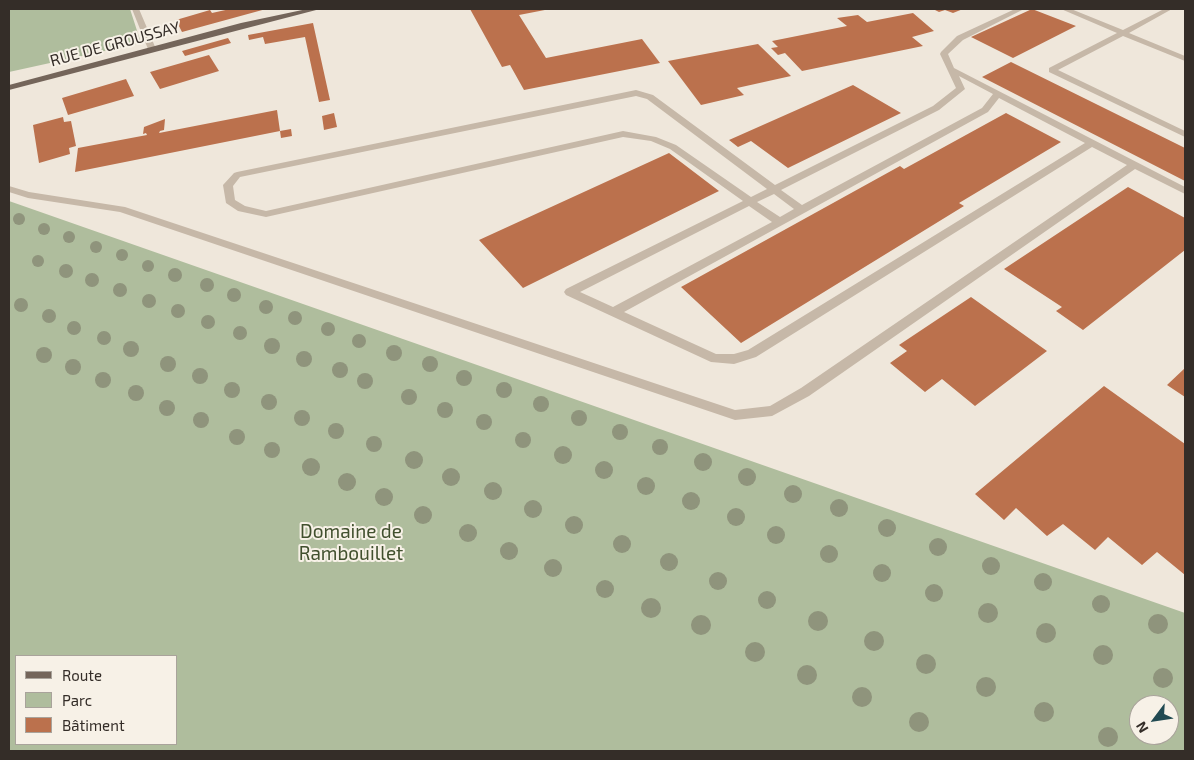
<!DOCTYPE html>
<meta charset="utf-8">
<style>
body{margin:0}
#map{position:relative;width:1194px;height:760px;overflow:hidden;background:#efe7db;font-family:"Exo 2",sans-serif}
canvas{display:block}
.frame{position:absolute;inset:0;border:10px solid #342d28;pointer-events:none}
.legend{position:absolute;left:15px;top:655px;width:162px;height:90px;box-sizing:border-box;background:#f7f1e7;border:1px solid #a9a39b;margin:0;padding:6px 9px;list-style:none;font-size:15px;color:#342d28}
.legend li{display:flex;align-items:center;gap:10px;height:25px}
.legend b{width:25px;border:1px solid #a9a39b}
.north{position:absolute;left:1129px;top:695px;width:50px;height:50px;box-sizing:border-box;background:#f7f1e7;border:1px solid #a9a39b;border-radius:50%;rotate:239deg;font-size:14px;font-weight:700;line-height:20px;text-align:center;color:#342d28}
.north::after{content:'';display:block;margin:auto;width:18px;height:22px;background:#214a52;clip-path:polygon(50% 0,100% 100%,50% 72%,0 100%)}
</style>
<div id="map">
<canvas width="1194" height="760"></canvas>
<div class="frame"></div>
<ul class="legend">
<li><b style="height:6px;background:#74655a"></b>Route</li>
<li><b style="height:14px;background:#afbd9d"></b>Parc</li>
<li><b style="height:14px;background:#bb714d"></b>Bâtiment</li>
</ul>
<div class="north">N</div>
</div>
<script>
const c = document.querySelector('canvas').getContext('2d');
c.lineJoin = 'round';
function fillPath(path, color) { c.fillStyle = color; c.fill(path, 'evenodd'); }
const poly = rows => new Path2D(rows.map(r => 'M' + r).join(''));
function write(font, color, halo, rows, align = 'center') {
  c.font = font + ' "Exo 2",sans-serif'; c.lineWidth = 4; c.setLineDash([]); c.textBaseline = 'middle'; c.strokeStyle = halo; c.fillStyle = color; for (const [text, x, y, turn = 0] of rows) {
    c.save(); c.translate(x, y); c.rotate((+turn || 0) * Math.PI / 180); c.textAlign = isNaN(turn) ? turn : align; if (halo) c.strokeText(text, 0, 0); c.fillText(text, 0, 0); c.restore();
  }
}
const green = poly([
 [9,9,130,9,141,43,9,72],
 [9,201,1185,613,1185,751,9,751],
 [16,656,176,656,176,744,16,744],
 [1139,705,1169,705,1169,735,1139,735]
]);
const building = poly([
 [230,9,266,9,182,32,176,20,210,10,212,13],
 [470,9,550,9,519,15,546,58,642,39,660,63,524,90,510,65,502,67],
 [933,9,963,9,953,13,945,10,939,12],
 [1032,9,1076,26,1013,58,971,37],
 [913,13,934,31,912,37,923,46,802,71,785,53,778,55,771,48,778,47,772,41,847,26,837,18,858,15,867,22],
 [313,23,330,100,319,102,305,37,265,44,263,37,249,40,248,35],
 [228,38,231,43,185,56,182,51],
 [758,44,791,76,737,88,744,95,701,105,668,61],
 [209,55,219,71,160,89,150,72],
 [1011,62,1185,148,1185,181,982,77],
 [126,79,134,96,68,115,62,98],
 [853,85,901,113,788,168,751,141,738,147,729,140],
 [277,110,280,131,75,172,78,148,147,135,146,133,143,134,144,127,165,119,164,130,160,131,159,133],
 [334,113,337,127,324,130,322,116],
 [1006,113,1061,142,959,203,964,206,741,343,681,287,900,166,904,169],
 [63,117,64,122,71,121,76,146,69,148,70,154,39,163,33,125],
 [291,129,292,136,281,138,280,131],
 [669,153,719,191,523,288,479,240],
 [1128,187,1185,218,1185,250,1083,330,1056,311,1062,307,1004,269],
 [971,297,1047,351,975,406,942,379,925,392,890,363,907,351,899,345],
 [1185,368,1185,397,1167,385],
 [1104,386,1185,444,1185,575,1157,552,1142,565,1108,537,1095,550,1063,524,1047,536,1016,508,1004,520,975,494]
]);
const minor = poly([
 [132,9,139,9,156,49,155,51,148,49,132,9],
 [1015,9,1024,9,963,40,948,54,954,68,1185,187,1185,194,1135,169,809,396,772,416,735,420,120,212,28,198,9,192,9,186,29,192,125,207,735,410,770,406,801,388,1127,165,1092,147,756,357,734,364,711,362,566,295,564,292,566,289,743,201,670,149,651,141,623,137,266,217,238,211,226,203,223,185,234,173,237,172,636,90,653,95,775,185,933,106,956,88,940,54,941,52,957,36,1015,9],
 [959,76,993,94,982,108,802,205,781,190,939,110,965,89,959,76],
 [636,96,647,99,767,189,751,197,676,145,656,137,623,131,266,211,245,206,235,200,233,186,240,177,636,96],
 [999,98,1085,143,748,350,734,354,716,354,624,312,988,112,999,98],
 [774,194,794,209,780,217,757,202,774,194],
 [749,206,772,222,613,307,580,292,749,206],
 [1061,9,1071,9,1123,30,1164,9,1172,9,1129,33,1185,56,1185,61,1123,36,1058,70,1185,131,1185,137,1049,72,1049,68,1117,33,1061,9]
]);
const major = poly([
 [307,9,320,9,9,90,9,85,241,23,307,9]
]);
const trees = [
 [19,219,6],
 [44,229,6],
 [69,237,6],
 [96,247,6],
 [122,255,6],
 [38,261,6],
 [148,266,6],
 [66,271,7],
 [175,275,7],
 [92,280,7],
 [207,285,7],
 [120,290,7],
 [234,295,7],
 [149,301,7],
 [21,305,7],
 [266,307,7],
 [178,311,7],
 [49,316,7],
 [295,318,7],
 [208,322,7],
 [74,328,7],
 [328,329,7],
 [240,333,7],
 [104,338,7],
 [359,341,7],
 [272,346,8],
 [131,349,8],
 [394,353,8],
 [44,355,8],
 [304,359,8],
 [168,364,8],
 [430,364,8],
 [73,367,8],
 [340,370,8],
 [200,376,8],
 [464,378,8],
 [103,380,8],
 [365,381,8],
 [232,390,8],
 [504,390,8],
 [136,393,8],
 [409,397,8],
 [269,402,8],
 [541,404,8],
 [167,408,8],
 [445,410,8],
 [302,418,8],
 [579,418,8],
 [201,420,8],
 [484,422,8],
 [336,431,8],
 [620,432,8],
 [237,437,8],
 [523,440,8],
 [374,444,8],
 [660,447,8],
 [272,450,8],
 [563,455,9],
 [414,460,9],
 [703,462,9],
 [311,467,9],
 [604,470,9],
 [451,477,9],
 [747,477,9],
 [347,482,9],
 [646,486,9],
 [493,491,9],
 [793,494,9],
 [384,497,9],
 [691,501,9],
 [839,508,9],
 [533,509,9],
 [423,515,9],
 [736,517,9],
 [574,525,9],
 [887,528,9],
 [468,533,9],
 [776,535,9],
 [622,544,9],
 [938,547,9],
 [509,551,9],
 [829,554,9],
 [669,562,9],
 [991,566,9],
 [553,568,9],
 [882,573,9],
 [718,581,9],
 [1043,582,9],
 [605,589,9],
 [934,593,9],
 [767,600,9],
 [1101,604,9],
 [651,608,10],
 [988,613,10],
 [818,621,10],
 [1158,624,10],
 [701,625,10],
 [1046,633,10],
 [874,641,10],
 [755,652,10],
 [1103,655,10],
 [926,664,10],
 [807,675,10],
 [1163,678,10],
 [986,687,10],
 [862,697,10],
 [1044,712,10],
 [919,722,10],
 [1108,737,10]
];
const farStreetnames = [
 ["RUE DE GROUSSAY",115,44,-15]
];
const parkNames = [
 ["Domaine de",351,532],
 ["Rambouillet",351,554]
];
fillPath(green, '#afbd9d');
fillPath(building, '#bb714d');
fillPath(minor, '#c6b8a8');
fillPath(major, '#74655a');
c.fillStyle = '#8f947c';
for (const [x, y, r] of trees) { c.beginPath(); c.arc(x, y, r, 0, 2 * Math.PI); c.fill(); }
write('16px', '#342d28', '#f7f1e7', farStreetnames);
write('19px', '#41502e', '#f7f1e7', parkNames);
</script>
